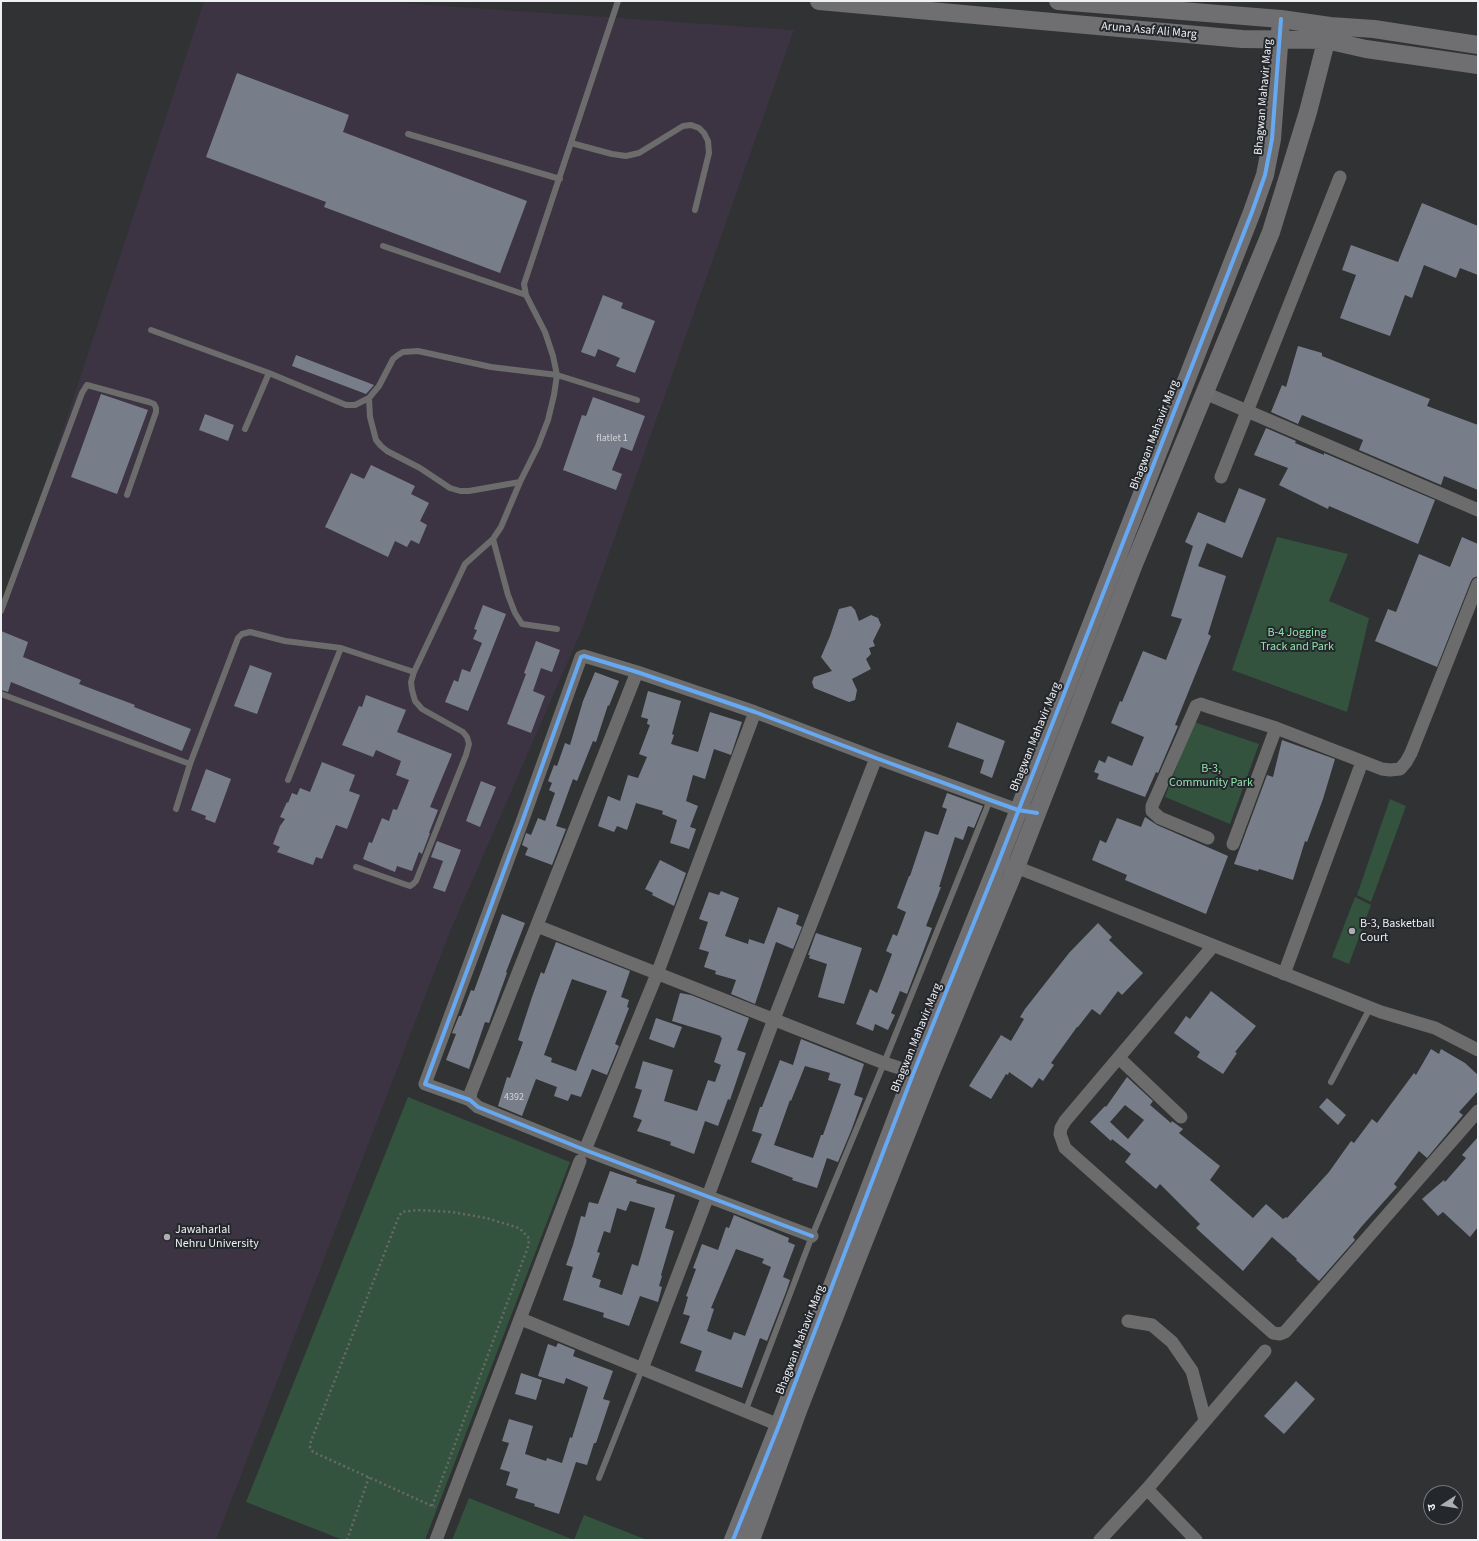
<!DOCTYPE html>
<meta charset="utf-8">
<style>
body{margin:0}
#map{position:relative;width:1479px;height:1541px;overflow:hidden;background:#303234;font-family:"Source Sans 3","Noto Sans Devanagari",sans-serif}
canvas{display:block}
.frame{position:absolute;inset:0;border:2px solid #eef0f3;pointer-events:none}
.north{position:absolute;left:1423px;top:1485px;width:40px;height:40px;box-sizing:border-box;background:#24272c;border:1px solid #75777c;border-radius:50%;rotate:258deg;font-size:11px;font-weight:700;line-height:16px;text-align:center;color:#eef0f3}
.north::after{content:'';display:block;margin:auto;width:14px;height:18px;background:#acaeb0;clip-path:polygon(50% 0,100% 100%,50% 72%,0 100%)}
</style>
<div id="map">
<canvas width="1479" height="1541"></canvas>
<div class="frame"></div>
<div class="north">उ</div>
</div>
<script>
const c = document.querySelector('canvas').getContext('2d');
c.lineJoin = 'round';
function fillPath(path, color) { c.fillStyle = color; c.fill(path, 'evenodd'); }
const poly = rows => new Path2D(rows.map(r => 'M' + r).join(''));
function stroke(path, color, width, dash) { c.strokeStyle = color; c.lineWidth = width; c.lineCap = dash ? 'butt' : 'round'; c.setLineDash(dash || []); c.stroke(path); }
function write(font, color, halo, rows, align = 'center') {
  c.font = font + ' "Source Sans 3",sans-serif'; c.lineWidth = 4; c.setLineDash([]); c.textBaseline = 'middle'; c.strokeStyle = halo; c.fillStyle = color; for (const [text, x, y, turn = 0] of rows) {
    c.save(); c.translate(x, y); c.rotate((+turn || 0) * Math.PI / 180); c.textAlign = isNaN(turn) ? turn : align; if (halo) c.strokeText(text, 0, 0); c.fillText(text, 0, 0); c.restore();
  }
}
const education = poly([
 [204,1,372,1,794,30,583,627,449,934,216,1540,1,1540,1,618]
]);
const green = poly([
 [1277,537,1348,554,1329,601,1369,618,1347,712,1232,670],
 [1194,722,1259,744,1230,824,1165,797],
 [1390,799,1406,806,1371,902,1357,895],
 [1355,897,1371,905,1349,964,1332,957],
 [408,1097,570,1162,425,1540,343,1540,246,1502],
 [469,1498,574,1540,584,1515,647,1540,452,1540]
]);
const building = poly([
 [237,73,349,115,343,132,527,201,500,273,324,207,326,202,206,157],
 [1422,203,1478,226,1478,275,1460,268,1456,278,1424,265,1412,298,1405,295,1390,336,1340,318,1356,275,1342,270,1351,245,1398,262],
 [603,295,623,303,621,308,655,321,635,373,616,366,620,358,598,349,595,357,581,352],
 [1298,346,1322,353,1322,356,1430,399,1427,406,1478,425,1478,490,1444,476,1441,485,1359,450,1363,440,1302,415,1298,424,1271,412,1282,385,1286,387],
 [296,355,374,385,366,394,292,366],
 [101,394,148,410,117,494,71,477],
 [593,397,645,416,632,451,621,447,612,470,622,474,616,490,563,470,582,415,586,416],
 [205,414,234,425,228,441,199,430],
 [1266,428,1296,441,1295,443,1324,455,1324,453,1435,500,1418,544,1329,506,1328,509,1279,485,1288,468,1254,455],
 [371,465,415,486,411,494,429,503,420,521,427,525,419,544,411,540,407,547,395,541,388,557,325,527,351,473,364,479],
 [1239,488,1266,499,1242,558,1207,543,1198,566,1226,576,1208,634,1211,636,1175,725,1178,726,1158,773,1156,772,1145,797,1097,779,1099,774,1094,772,1099,760,1105,763,1108,756,1132,766,1144,737,1111,723,1120,701,1122,702,1143,651,1166,660,1182,619,1171,616,1193,546,1185,542,1198,512,1225,523],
 [1462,537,1478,544,1478,576,1473,578,1471,581,1437,667,1375,641,1388,609,1396,612,1419,554,1450,567],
 [483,605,506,614,468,711,445,702,454,680,458,682,462,669,470,672,482,643,473,639,477,630,474,629],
 [851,606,855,610,859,621,871,615,878,618,881,625,873,641,875,646,869,648,871,654,866,659,871,669,852,679,857,690,855,700,849,702,814,688,812,682,814,677,832,671,821,657,830,636,839,609],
 [1,631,28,642,23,657,81,680,79,684,135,705,134,707,191,729,182,751,11,682,8,692,1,690],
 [536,641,560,650,552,672,541,668,533,691,545,696,531,733,507,724,526,674,524,673],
 [250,665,272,673,257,714,234,706],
 [595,672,619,681,609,706,608,705,596,742,593,741,577,781,573,779,556,826,566,829,552,865,525,855,528,848,522,845,526,833,531,835,538,818,545,821,555,793,549,790,552,783,548,781,554,765,557,766,565,743,570,745,583,701],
 [648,691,681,701,672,734,674,735,671,744,698,752,710,712,742,722,731,755,714,749,705,779,693,775,686,801,698,806,690,827,696,829,689,849,670,843,677,820,662,814,663,811,636,803,627,830,617,826,614,832,598,826,608,796,620,801,628,775,638,778,647,757,639,754,650,725,647,724,648,719,641,717],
 [366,695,406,710,397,732,452,754,430,807,438,810,429,833,430,833,422,854,419,852,412,871,397,866,395,872,363,859,369,842,372,843,382,818,389,821,393,809,397,810,409,780,396,775,401,761,376,750,373,757,342,745,359,706,362,707],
 [957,722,1005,741,992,778,980,773,984,760,948,747],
 [1282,740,1335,759,1323,799,1307,842,1305,841,1293,880,1259,869,1258,871,1234,864,1267,775,1273,777],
 [322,762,355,775,349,791,360,795,347,829,336,825,322,859,316,857,313,865,277,852,280,847,273,844,280,826,285,819,280,817,287,802,288,803,292,793,297,795,300,788,310,792],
 [206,769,231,779,215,823,205,819,206,816,191,810],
 [481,781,496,787,480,827,466,821],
 [947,793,983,806,974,828,968,826,963,840,955,837,939,887,941,887,926,926,932,928,907,994,900,991,891,1013,895,1015,888,1030,875,1024,873,1031,856,1024,870,989,877,993,892,954,886,951,893,934,897,936,906,912,897,908,909,876,910,876,925,831,938,835,947,809,942,807],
 [1145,817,1157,825,1228,856,1206,914,1125,880,1127,875,1092,860,1100,840,1106,843,1117,818,1141,827],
 [437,841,461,850,445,892,433,888,443,861,431,857],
 [660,860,686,873,674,906,652,895,653,893,645,889],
 [721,891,739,898,725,936,748,944,749,939,764,944,778,907,799,915,796,924,802,927,793,949,776,942,755,1004,731,994,736,980,715,974,716,971,704,967,709,952,699,949,708,922,699,919,709,892,719,895],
 [502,914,525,923,506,972,507,973,489,1023,485,1022,469,1069,446,1060,456,1034,452,1033,459,1016,461,1016,471,990,474,991],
 [1098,923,1112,937,1109,940,1143,973,1122,995,1118,991,1100,1015,1092,1009,1078,1027,1077,1027,1051,1063,1054,1065,1043,1081,1039,1078,1032,1088,1009,1072,1008,1075,1006,1074,991,1099,969,1086,1001,1035,1011,1041,1024,1019,1020,1017,1025,1009,1069,953],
 [816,933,862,948,844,1004,818,997,827,964,809,958,810,955,808,955],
 [556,942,630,971,621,997,629,1000,627,1007,629,1008,615,1044,619,1046,607,1075,592,1069,581,1097,571,1094,568,1101,554,1096,557,1087,536,1079,522,1116,498,1106,507,1077,510,1078,523,1042,518,1040,532,997,541,972,544,974],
 [572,979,607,991,576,1071,551,1062,552,1058,544,1055],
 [1211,991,1256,1026,1235,1052,1237,1053,1223,1074,1197,1057,1200,1052,1174,1033,1186,1016,1190,1019],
 [680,993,691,995,749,1018,737,1050,746,1053,730,1100,728,1099,718,1126,705,1121,694,1154,670,1145,671,1142,637,1131,642,1120,633,1117,642,1090,635,1088,643,1061,673,1070,664,1101,697,1111,708,1080,715,1082,721,1065,714,1062,722,1038,720,1037,721,1036,672,1021],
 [656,1018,682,1027,674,1048,649,1039],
 [801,1039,864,1064,854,1095,863,1098,851,1131,838,1162,827,1158,817,1188,792,1180,793,1178,751,1162,762,1134,752,1131,760,1107,762,1107,780,1060,793,1065],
 [805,1066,830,1073,828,1080,841,1084,823,1135,821,1135,813,1158,774,1145,790,1100,791,1101],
 [1431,1049,1439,1054,1441,1049,1465,1063,1478,1075,1478,1091,1459,1112,1463,1115,1427,1158,1419,1151,1394,1184,1397,1187,1362,1226,1353,1237,1355,1240,1319,1281,1296,1260,1297,1259,1272,1237,1243,1271,1196,1228,1200,1224,1160,1184,1156,1189,1125,1162,1131,1154,1112,1139,1111,1141,1090,1122,1105,1106,1106,1107,1127,1077,1153,1101,1150,1105,1171,1123,1172,1121,1183,1129,1179,1133,1220,1166,1210,1180,1253,1218,1266,1204,1283,1219,1286,1217,1287,1218,1329,1172,1351,1141,1354,1143,1372,1119,1377,1123,1414,1073,1416,1075],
 [1125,1105,1144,1120,1128,1139,1110,1122],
 [1327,1098,1346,1115,1338,1125,1319,1107],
 [1478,1137,1478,1227,1470,1237,1443,1212,1438,1216,1422,1199,1444,1180,1445,1182,1466,1158,1462,1155],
 [610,1171,637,1180,636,1183,675,1195,665,1228,674,1231,661,1275,662,1276,659,1286,662,1287,658,1302,640,1296,629,1326,603,1317,604,1313,563,1300,573,1267,566,1265,573,1245,581,1216,585,1217,589,1202,598,1204],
 [630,1201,655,1208,638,1266,632,1264,622,1295,599,1287,601,1280,592,1277,600,1253,597,1252,604,1231,610,1233,617,1208,626,1211],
 [734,1215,789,1238,788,1242,795,1245,783,1277,790,1280,786,1292,767,1341,760,1338,742,1388,695,1371,702,1351,680,1343,690,1316,683,1314,688,1297,686,1296,696,1269,693,1268,702,1244,718,1250,726,1227,729,1228],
 [736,1249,764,1259,762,1263,771,1267,745,1336,734,1332,731,1340,707,1331,714,1309,711,1308],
 [558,1343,575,1350,573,1356,613,1371,603,1399,610,1401,596,1443,594,1443,587,1465,576,1462,559,1514,534,1506,535,1504,515,1498,518,1489,506,1485,510,1472,500,1469,509,1443,502,1441,509,1419,533,1426,525,1454,546,1461,547,1458,562,1463,570,1437,572,1438,588,1387,566,1378,564,1384,538,1376,548,1344,556,1347],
 [521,1373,542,1380,536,1400,515,1394],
 [1296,1381,1315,1399,1284,1434,1264,1416]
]);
const path = poly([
 [432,1506,529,1244,528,1237,519,1228,486,1218,452,1212,418,1210,402,1212,399,1216,311,1441,310,1447,313,1452,432,1506,435,1507],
 [347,1540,369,1477]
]);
const lane = poly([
 [408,134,560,179],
 [571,143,612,154,626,156,639,153,683,126,691,125,699,128,704,133,708,141,709,153,695,210],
 [383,246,526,295],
 [151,330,269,373,346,405,355,405,369,398,379,386,393,359,398,355,403,352,418,351,491,367,557,375,637,400],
 [369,398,370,417,376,440,381,446,387,451,420,468,450,488,460,491,469,491,520,482],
 [245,429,269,373],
 [493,539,508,595,515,613,522,624,557,629],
 [1,611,82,393,87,385,149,402,154,404,156,408,156,412,127,495],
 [1,694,190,764],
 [288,780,341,648],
 [176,809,190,764,238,638,242,634,250,632,285,641,341,648,414,672,465,564,493,539,501,527,520,482,538,446,548,420,554,395,557,375,553,356,545,332,526,295,524,284,618,1],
 [356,867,404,884,410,886,413,884,416,881,466,755,469,744,467,737,463,732,422,709,415,701,412,690,411,682,414,672],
 [1331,1082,1370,1008],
 [745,1412,812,1236,884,1063,990,800],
 [599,1478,642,1369]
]);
const street = poly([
 [1205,393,1478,510],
 [1221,477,1340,177],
 [1208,838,1160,818,1152,811,1152,806,1196,706,1201,704,1206,706,1276,728,1382,769,1390,770,1400,769,1406,762,1411,753,1478,584],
 [1233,844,1276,728],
 [1007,865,1016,867,1381,1012,1435,1028,1478,1050],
 [537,926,884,1063,921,1075],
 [1213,946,1065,1121,1061,1128,1060,1134,1065,1148,1273,1333,1280,1334,1285,1332,1478,1111],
 [1284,974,1362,762],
 [1119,1058,1181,1117],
 [470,1100,471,1092,637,672],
 [585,1150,657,974,755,712],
 [812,1236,585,1150,478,1107,470,1100,425,1084,522,822,581,657,584,656,637,672,755,712,876,758,1018,810,1027,811],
 [521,1319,779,1425],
 [1128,1321,1152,1325,1172,1342,1192,1371,1205,1420],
 [642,1369,708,1196,774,1019,876,758],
 [1147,1489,1196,1540],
 [436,1540,580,1161],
 [1100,1540,1147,1489,1265,1351]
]);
const secondary = poly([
 [819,1,1242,39,1326,40,1366,49,1478,65],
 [1058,1,1281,19,1330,26,1374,29,1478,45],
 [733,1540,779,1425,913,1074,998,863,1252,212,1265,175,1272,139,1281,19],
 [751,1540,799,1408,855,1264,929,1077,1016,867,1134,564,1271,232,1308,112,1330,26]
]);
const cycleway = poly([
 [812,1236,585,1150,478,1107,470,1100,425,1084,522,822,581,657,584,656,637,672,755,712,876,758,990,800,1018,810,1037,813],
 [733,1540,779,1425,913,1074,998,863,1252,212,1265,175,1272,139,1281,19]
]);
const markers = [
 [1352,931,4,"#acaeb0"],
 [167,1237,4,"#acaeb0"]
];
const numberNames = [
 ["flatlet 1",612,439],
 ["4392",514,1098]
];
const streetNames = [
 ["Aruna Asaf Ali Marg",1149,31,5],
 ["Bhagwan Mahavir Marg",1264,97,-85],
 ["Bhagwan Mahavir Marg",1155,435,-69],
 ["Bhagwan Mahavir Marg",1036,737,-68],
 ["Bhagwan Mahavir Marg",917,1038,-68],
 ["Bhagwan Mahavir Marg",801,1340,-69]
];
const parkNames = [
 ["B-4 Jogging",1297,633],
 ["Track and Park",1297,647],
 ["B-3,",1211,769],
 ["Community Park",1211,783]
];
const poiNames = [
 ["B-3, Basketball",1360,924],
 ["Court",1360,938],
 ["Jawaharlal",175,1230],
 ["Nehru University",175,1244]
];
fillPath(education, '#3c3442');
fillPath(green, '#34533e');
fillPath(building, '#787e89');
stroke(path, '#69696a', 2.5, [2, 3]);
stroke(lane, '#6c6c6c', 6);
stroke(street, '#6c6c6c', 13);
stroke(secondary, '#6f6e70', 18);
stroke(cycleway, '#66a8f1', 4);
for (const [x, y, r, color] of markers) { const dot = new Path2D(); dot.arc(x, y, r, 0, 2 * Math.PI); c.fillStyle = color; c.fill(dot); stroke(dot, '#24272c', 1.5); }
write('10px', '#d0d4d8', null, numberNames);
write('12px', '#eef0f3', '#24272c', streetNames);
write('12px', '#90e1aa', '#24272c', parkNames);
write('12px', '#eef0f3', '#24272c', poiNames, 'left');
</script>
